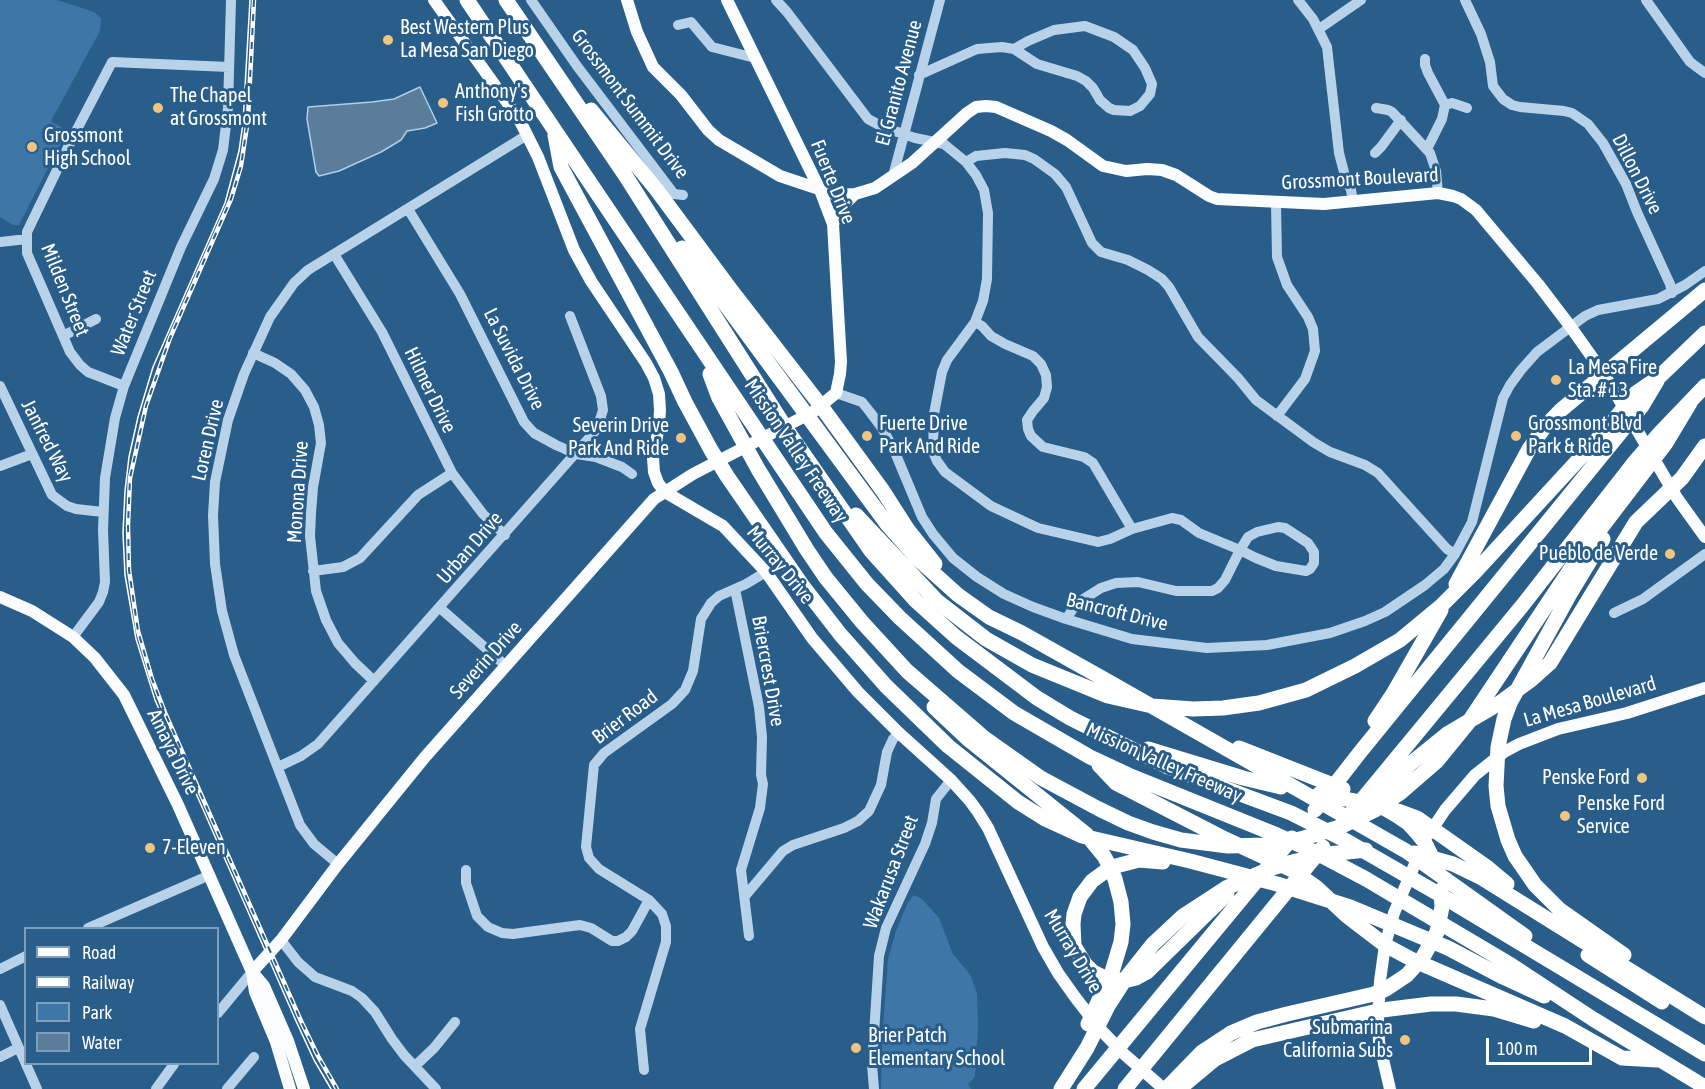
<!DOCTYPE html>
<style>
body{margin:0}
#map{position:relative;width:1705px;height:1089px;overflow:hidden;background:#295d8a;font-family:"Asap Condensed",sans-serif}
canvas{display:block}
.legend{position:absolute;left:24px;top:927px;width:195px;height:138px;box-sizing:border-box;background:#295d8a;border:2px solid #7f9eb9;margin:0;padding:8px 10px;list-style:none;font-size:18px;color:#fff}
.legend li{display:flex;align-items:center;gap:12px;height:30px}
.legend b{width:30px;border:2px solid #7f9eb9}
.scale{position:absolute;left:1486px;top:1038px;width:106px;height:27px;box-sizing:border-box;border:3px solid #fff;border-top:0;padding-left:8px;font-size:18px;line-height:21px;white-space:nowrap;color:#fff;-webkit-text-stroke:4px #295d8a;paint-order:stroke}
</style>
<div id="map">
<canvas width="1705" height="1089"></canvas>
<ul class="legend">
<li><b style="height:8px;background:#fafcfe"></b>Road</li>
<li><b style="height:8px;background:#fff"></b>Railway</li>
<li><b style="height:16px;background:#3e77a7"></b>Park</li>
<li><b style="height:16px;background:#5a7d9c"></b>Water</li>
</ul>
<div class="scale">100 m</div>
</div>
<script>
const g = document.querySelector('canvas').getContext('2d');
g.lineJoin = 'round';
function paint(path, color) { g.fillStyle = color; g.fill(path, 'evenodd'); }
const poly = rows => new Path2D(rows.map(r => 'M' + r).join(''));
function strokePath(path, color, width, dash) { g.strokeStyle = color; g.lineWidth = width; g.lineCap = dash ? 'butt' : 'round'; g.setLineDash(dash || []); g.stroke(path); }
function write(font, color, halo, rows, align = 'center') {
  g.font = font + ' "Asap Condensed",sans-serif'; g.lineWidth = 6; g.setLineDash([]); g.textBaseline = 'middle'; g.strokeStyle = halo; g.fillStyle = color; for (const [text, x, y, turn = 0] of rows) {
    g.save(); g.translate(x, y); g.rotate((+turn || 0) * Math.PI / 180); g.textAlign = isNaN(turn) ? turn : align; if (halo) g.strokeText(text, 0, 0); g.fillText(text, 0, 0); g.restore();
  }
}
const green = poly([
 [0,0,57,0,94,12,101,18,100,31,51,121,67,131,19,225,13,225,0,217],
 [914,895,922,899,939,918,953,954,971,976,977,994,978,1027,975,1077,968,1084,971,1089,881,1089,882,1041,888,959,896,931,908,902]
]);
const water = poly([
 [420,87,437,123,425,128,407,131,401,140,381,152,339,171,319,176,316,172,307,119,308,107,372,102,394,99,420,87]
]);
const minor = poly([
 [531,0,577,66,674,194,683,195],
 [776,0,787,12,868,119,883,127,915,138,944,144,966,162,976,175,984,190,988,213,987,279,983,301,975,322,947,360,942,372,933,419,934,454,937,461,945,472,991,506,1038,528,1098,542,1110,539,1132,529,1172,518,1181,520,1199,533,1240,550,1248,537,1257,532,1278,527,1285,528,1308,543,1314,552,1314,563,1310,569,1306,571,1276,566,1256,558,1240,550,1225,580,1218,588,1212,591,1176,591,1138,582,1116,583,1101,588,1077,603,1066,619],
 [1298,0,1313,19,1327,47,1339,153,1345,176,1351,190,1353,201],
 [1465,0,1481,34,1490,62,1493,86,1503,99,1512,105,1520,107,1564,111,1572,113,1588,124,1603,143,1626,184,1637,212,1670,284,1672,293],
 [1646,0,1690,62,1705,73],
 [678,25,691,22,712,47,755,58],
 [1085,26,1114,37,1133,50,1145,68,1152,84,1150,94,1140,106,1130,111,1114,110,1109,108,1100,100,1093,88,1086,81,1077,76,1037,64,1014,49,1028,41,1054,30,1085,26],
 [1319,29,1361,0],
 [1425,59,1425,65,1428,73,1445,105,1442,119,1427,149],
 [919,75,977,49,1002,47,1014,49],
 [1445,105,1452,103,1467,108],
 [1376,108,1388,110,1392,112,1430,153,1436,171,1438,193],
 [1375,153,1381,147,1401,120],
 [966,162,976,156,1005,153,1025,155,1034,159,1055,174,1066,187,1092,243,1101,252,1128,260,1148,270,1162,279,1169,287,1198,337,1238,378,1256,400,1313,442,1330,452,1365,465,1378,473,1447,549,1455,554],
 [893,176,940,0],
 [1276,203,1277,257,1287,285,1308,317,1313,329,1315,351,1305,379,1277,416],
 [408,209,460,294,524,422,534,433,556,445,576,454,596,457,622,467,632,474],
 [0,242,27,239],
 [334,254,382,332,452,473,483,514,505,535],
 [975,322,982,326,991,336,1005,344,1033,356,1041,364,1046,375,1047,387,1044,398,1033,411,1027,420,1028,429,1031,436,1043,447,1084,457,1093,463,1132,529],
 [63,336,96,319],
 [253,353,275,363,291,374,305,390,314,407,319,425,321,443,313,487,311,513,310,536,316,591,326,620,338,643,355,663,374,681],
 [0,386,52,495,67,506,76,509,103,512],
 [124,386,88,372,80,365,70,352,27,253,27,232,72,139,112,62,229,67],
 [836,393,862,402,870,412,882,428,894,450,922,517,933,534,953,558,977,577,1004,594,1033,607,1066,619,1132,639,1207,648,1267,645,1330,633,1365,621,1385,612,1425,585,1444,569,1455,554,1472,522,1503,398,1510,385,1521,370,1537,352,1585,316,1598,310,1658,299,1685,285,1705,271],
 [0,466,32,454],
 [313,571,343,567,360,558,418,495,452,473],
 [735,589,759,707,762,737,761,775,763,784,760,808,741,870,749,936],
 [440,608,506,666],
 [1614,613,1643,599,1705,554],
 [73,637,99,602,103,592,105,582,103,530,105,478,115,418,124,386,181,247,214,179,223,150,228,108,231,0],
 [278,767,301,756,318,744,597,429,603,410,601,396,570,316],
 [338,864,314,844,300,825,234,655,222,611,215,564,213,515,215,482,228,420,244,374,270,317,294,283,308,270,334,254,527,135],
 [466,870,466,883,477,916,488,927,502,933,513,934,580,925,591,928,612,941,618,941,626,937,632,931,649,900],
 [745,896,783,851,793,845,844,828,858,821,869,811,881,785,887,752,893,739,899,733],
 [88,928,210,875],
 [281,940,298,962,315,977,352,991,362,998,375,1012,392,1039,404,1055,436,1089],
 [0,969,26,956],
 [0,1005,37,1089],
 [218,1013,252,972],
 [0,1057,18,1048],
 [415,1066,434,1048,455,1022],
 [644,1070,640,1029,666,942,666,926,662,914,649,900,599,869,589,858,586,847,594,765,604,753,672,704,685,690,693,671,701,619,711,603,719,596,746,584,766,572],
 [156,1089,174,1064],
 [227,1089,254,1057],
 [874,1089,872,1065,879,956,886,928,925,844,932,823,936,799,951,780]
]);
const major = poly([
 [434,0,519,119,538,157,574,250,591,281,646,363,654,378,659,394,660,410,659,426,653,458,654,472,658,483,665,492,723,526,766,572,812,638,858,692,899,733,951,780,970,801,978,812,988,828,1043,947,1058,973,1075,997,1099,1028,1124,1054,1164,1089],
 [627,0,637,32,653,67,681,95,708,130,719,140,780,176,837,195,855,194,875,188,912,163,967,113,976,107,986,106,996,107,1051,131,1067,140,1103,166,1126,171,1147,169,1162,170,1176,175,1209,196,1217,199,1324,204,1438,193,1453,196,1461,199,1476,210,1538,284,1570,326,1604,374,1677,498,1705,537],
 [833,224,840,208,855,194],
 [0,597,32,611,73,637,95,658,124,695,178,805,252,972,255,992,276,1042,290,1089],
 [1429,834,1445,810,1475,775,1504,752,1519,744,1558,729,1627,713,1705,688],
 [252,972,281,940,338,864,425,757,654,499,693,474,813,412,836,393,840,374,841,362,833,224,820,190,727,0],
 [253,973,264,986,288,1041,304,1089],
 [1390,1089,1379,1042,1378,1019,1380,981,1385,945,1394,913,1420,852]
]);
const highway = poly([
 [467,0,826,533,867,584,900,618,958,671,1014,713,1090,757,1133,777,1277,835,1315,852,1366,879,1511,965,1593,1019,1705,1087],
 [506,0,625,175,787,430,871,551,916,601,956,637,1037,698,1070,718,1168,767,1291,813,1343,839,1437,893,1705,1054],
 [591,110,656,189,731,290,821,406,883,491,908,530,935,564],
 [555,135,561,167,671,372,685,402,711,450,727,476,802,585,840,634,886,686,948,746,1018,802,1045,819,1069,830,1082,836,1190,861,1277,884,1350,907,1448,948,1503,977,1544,996],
 [682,248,722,300,887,524,918,559,958,595,989,617,1022,633,1111,683,1406,851,1525,936],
 [710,374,719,398,758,469,807,550,826,578,862,622,907,671,983,737,1041,778,1099,809,1128,823,1153,832,1181,840,1228,846,1265,845,1286,842,1304,838,1340,827,1375,810,1400,793,1437,761,1468,723,1576,561,1666,443,1690,403],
 [856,515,937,601,986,639,1032,665,1108,696,1152,706,1193,709,1223,708,1259,703,1306,690,1355,666,1400,640,1441,606,1476,571,1604,432,1636,393,1658,378,1705,333],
 [1603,539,1571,592,1510,703,1504,719,1498,747,1496,786,1498,806,1508,840,1515,856,1535,885,1560,910,1624,955],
 [1456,584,1529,449,1544,428,1561,410,1705,290],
 [934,707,969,740,1086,834,1104,856,1110,867,1115,879,1121,902,1123,924,1121,942,1112,972,1088,1024],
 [1375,721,1393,694,1441,610],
 [1239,748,1343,789],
 [1148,749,1243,778,1281,787],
 [1099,765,1116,783,1221,837,1292,870,1316,887,1347,916,1385,945,1413,960,1565,1026,1622,1058,1657,1060],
 [1319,794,1371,804,1384,808,1396,815,1408,823,1418,834,1425,843,1434,861],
 [1369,805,1410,764,1447,734,1498,704,1531,680,1550,663,1636,522,1682,478,1705,446],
 [1315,810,1361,751,1642,406,1657,381],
 [1398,811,1417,818,1488,868,1507,884],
 [1342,824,1522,606,1633,464,1659,434,1705,386],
 [1414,853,1453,864,1480,877,1705,1017],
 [1163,862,1139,860,1116,866,1107,870,1092,881,1080,897,1074,914,1073,924,1074,946,1085,964,1093,972,1103,977,1124,981,1136,978,1147,972,1227,894],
 [1588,955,1662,1002],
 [1061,1089,1087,1048,1108,1006,1126,978,1153,944,1183,916,1226,888,1272,868,1296,861,1328,854,1366,850],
 [1084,1089,1292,838],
 [1125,1089,1323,847],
 [1166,1089,1202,1052,1231,1033,1257,1022,1287,1014,1374,994,1386,989,1407,975,1423,957,1437,932,1442,907,1441,890],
 [1179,1089,1215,1059,1252,1040,1382,1010,1431,1004,1456,1004,1494,1009,1534,1021]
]);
const tram = poly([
 [250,0,243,123,239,151,225,203,153,367,138,417,129,457,125,491,123,533,125,575,136,639,155,700,296,1021,314,1060,331,1089]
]);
const rail = poly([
 [254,0,248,119,241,166,231,199,170,338,146,406,130,478,128,525,129,570,138,631,152,679,166,715,301,1021,318,1056,337,1089]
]);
const markers = [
 [388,40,6,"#f0c57f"],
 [443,103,6,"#f0c57f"],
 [158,108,6,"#f0c57f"],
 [32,147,6,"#f0c57f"],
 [1556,380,6,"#f0c57f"],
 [867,436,6,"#f0c57f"],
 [1516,436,6,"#f0c57f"],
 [681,438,6,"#f0c57f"],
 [1670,554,6,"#f0c57f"],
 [1642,778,6,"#f0c57f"],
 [1565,816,6,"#f0c57f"],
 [150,848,6,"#f0c57f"],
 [1405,1040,6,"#f0c57f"],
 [856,1048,6,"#f0c57f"]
];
const poiNames = [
 ["Best Western Plus",400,28],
 ["La Mesa San Diego",400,51],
 ["Anthony's",455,92],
 ["Fish Grotto",455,115],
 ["The Chapel",170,96],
 ["at Grossmont",170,119],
 ["Grossmont",44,136],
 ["High School",44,159],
 ["La Mesa Fire",1568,368],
 ["Sta. # 13",1568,391],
 ["Fuerte Drive",879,424],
 ["Park And Ride",879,447],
 ["Grossmont Blvd",1528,424],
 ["Park & Ride",1528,447],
 ["Severin Drive",669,426,"right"],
 ["Park And Ride",669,449,"right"],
 ["Pueblo de Verde",1658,554,"right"],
 ["Penske Ford",1630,778,"right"],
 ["Penske Ford",1577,804],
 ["Service",1577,827],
 ["7-Eleven",162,848],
 ["Submarina",1393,1028,"right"],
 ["California Subs",1393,1051,"right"],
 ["Brier Patch",868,1036],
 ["Elementary School",868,1059]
];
const streetNames = [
 ["El Granito Avenue",899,83,-75],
 ["Grossmont Summit Drive",630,104,53],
 ["Dillon Drive",1637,174,63],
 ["Grossmont Boulevard",1360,179,-3],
 ["Fuerte Drive",833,182,68],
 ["Milden Street",65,290,68],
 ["Water Street",134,313,-68],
 ["La Suvida Drive",514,359,63],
 ["Hilmer Drive",430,390,64],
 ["Loren Drive",208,440,-77],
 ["Janfred Way",47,441,63],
 ["Mission Valley Freeway",796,451,56],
 ["Monona Drive",298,492,-86],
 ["Urban Drive",470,548,-49],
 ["Murray Drive",780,565,51],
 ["Bancroft Drive",1117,612,14],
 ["Severin Drive",486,660,-48],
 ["Briercrest Drive",768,671,80],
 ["La Mesa Boulevard",1590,702,-16],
 ["Brier Road",625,717,-37],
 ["Amaya Drive",173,752,64],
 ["Mission Valley Freeway",1164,763,24],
 ["Wakarusa Street",891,872,-69],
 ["Murray Drive",1073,951,59]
];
paint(green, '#3e77a7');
paint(water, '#5a7d9c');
strokePath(water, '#adcfe9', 1.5);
strokePath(minor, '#b8d3e9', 10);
strokePath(major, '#fafcfe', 12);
strokePath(highway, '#fff', 15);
strokePath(tram, '#fff', 1.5);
strokePath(rail, '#fff', 4.5);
strokePath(rail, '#295d8a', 2, [7]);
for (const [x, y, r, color] of markers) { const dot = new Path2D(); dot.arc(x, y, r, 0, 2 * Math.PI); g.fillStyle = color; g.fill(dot); strokePath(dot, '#295d8a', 2); }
write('20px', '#fff', '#295d8a', poiNames, 'left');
write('20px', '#fff', '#295d8a', streetNames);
</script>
